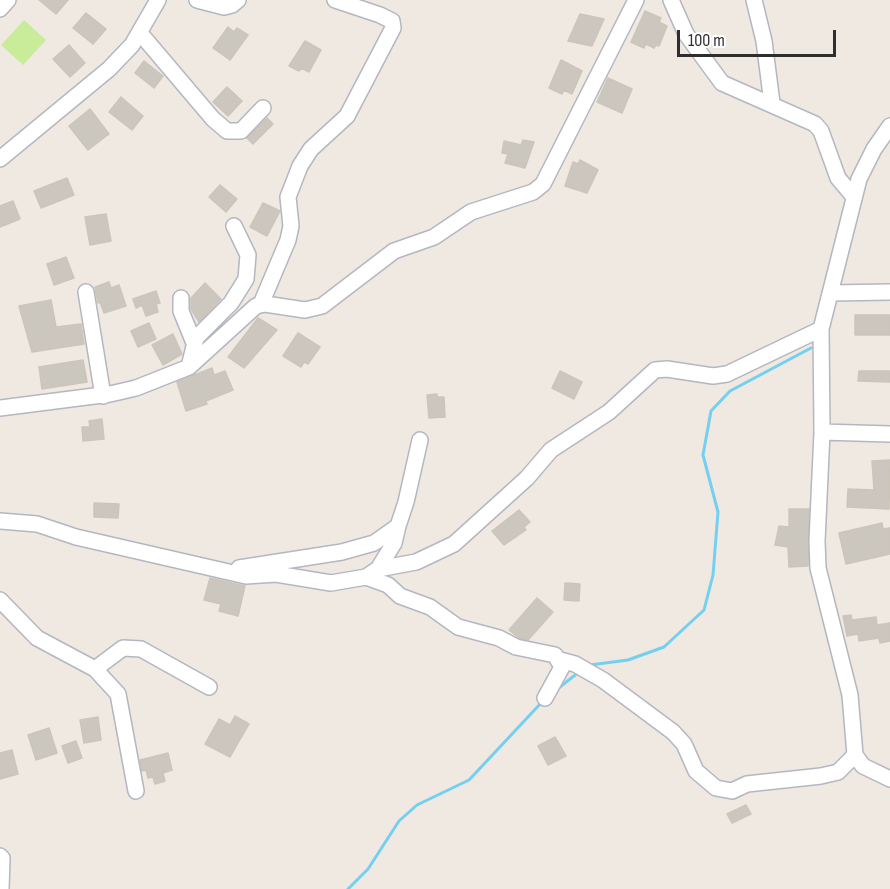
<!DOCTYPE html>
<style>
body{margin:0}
#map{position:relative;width:890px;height:889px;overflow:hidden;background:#efe9e1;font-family:"Sofia Sans Condensed",sans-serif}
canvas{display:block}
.scale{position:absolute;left:677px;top:30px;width:159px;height:27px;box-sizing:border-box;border:3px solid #2e2e2e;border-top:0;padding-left:8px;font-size:18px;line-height:21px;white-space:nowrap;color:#2e2e2e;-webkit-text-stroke:4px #fff;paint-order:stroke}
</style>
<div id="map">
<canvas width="890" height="889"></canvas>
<div class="scale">100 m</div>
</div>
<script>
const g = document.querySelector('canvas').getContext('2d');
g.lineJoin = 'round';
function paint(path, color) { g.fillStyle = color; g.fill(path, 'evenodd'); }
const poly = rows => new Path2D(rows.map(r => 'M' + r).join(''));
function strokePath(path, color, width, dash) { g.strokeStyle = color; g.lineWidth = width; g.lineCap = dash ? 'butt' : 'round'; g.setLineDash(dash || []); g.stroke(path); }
const pitch = poly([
 [24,20,46,40,23,65,1,45]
]);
const stream = poly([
 [590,665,628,660,664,647,704,610,713,575,718,512,703,455,711,411,730,391,811,348],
 [556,690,579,672],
 [348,889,368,869,399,821,417,805,469,780,542,702]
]);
const building = poly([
 [39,0,68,0,56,14,39,0],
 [645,11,661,18,659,22,667,26,659,46,656,45,654,48,646,44,644,48,631,42,645,11],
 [86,13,106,29,93,44,73,28,86,13],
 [580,14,604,19,592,46,568,41,580,14],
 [228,27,234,32,237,28,248,35,230,60,213,48,228,27],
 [305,41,321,50,309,72,301,68,299,71,289,66,305,41],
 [69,45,85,63,70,77,53,59,69,45],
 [561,60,582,71,572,94,564,90,562,94,549,88,561,60],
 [144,61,163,76,154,88,135,73,144,61],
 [608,78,632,89,622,113,597,102,608,78],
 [227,87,242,101,228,116,213,102,227,87],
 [121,97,143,116,132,130,109,112,121,97],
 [90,109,109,134,88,150,69,126,90,109],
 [267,118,273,124,253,144,247,138,267,118],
 [523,140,534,142,525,168,505,163,508,154,502,153,504,141,521,145,523,140],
 [580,160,598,170,587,193,565,186,573,162,578,164,580,160],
 [67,178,74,195,41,208,34,191,67,178],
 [220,185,237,199,226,212,209,197,220,185],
 [13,201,20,219,0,227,0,206,13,201],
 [263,203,280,211,267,236,250,227,263,203],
 [106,214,111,241,90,245,85,217,106,214],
 [66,257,74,278,54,285,47,264,66,257],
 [109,282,111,288,119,285,126,306,104,313,100,302,98,303,95,287,109,282],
 [205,283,221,299,199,322,191,309,191,298,205,283],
 [156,291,160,303,156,304,158,312,146,316,142,305,136,308,133,299,156,291],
 [51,300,56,327,81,324,84,344,32,352,19,306,51,300],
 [855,315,890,315,890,335,855,335,855,315],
 [258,318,277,330,244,368,228,357,258,318],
 [149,323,156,339,138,347,131,331,149,323],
 [298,333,320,347,308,364,304,362,301,367,283,356,298,333],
 [173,334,182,354,163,365,152,345,173,334],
 [83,360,87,382,42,389,39,367,83,360],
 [212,368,214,375,225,371,233,390,206,401,207,404,186,411,177,382,212,368],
 [560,371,582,382,574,399,552,388,560,371],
 [859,371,890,371,890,382,858,381,859,371],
 [437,394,437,397,444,397,445,417,429,418,427,395,437,394],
 [102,419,104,439,83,441,82,427,90,427,89,421,102,419],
 [890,460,889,509,847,507,848,489,874,490,872,461,890,460],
 [94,503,119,504,118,518,94,517,94,503],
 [789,509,809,509,808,566,789,567,788,547,775,545,779,526,789,527,789,509],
 [519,510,530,522,524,527,526,530,504,545,492,531,519,510],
 [882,523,883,529,890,528,890,554,846,564,839,533,882,523],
 [210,578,245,586,238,616,219,611,221,604,204,600,210,578],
 [565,583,580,584,579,601,564,600,565,583],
 [537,598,553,612,528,640,519,638,509,630,537,598],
 [851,615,852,620,876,617,877,625,890,623,890,641,880,643,879,638,859,641,858,634,847,636,843,616,851,615],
 [235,716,249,724,230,757,205,744,219,719,230,725,235,716],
 [98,717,101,740,84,743,80,720,98,717],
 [49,728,57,753,36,760,28,735,49,728],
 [555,737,566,756,548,765,538,746,555,737],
 [76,741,82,758,68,763,62,746,76,741],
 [12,750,18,774,0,779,0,753,12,750],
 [168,753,172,770,163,773,165,781,155,784,153,777,148,778,146,770,142,771,140,760,168,753],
 [746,805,751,814,732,823,727,814,746,805]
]);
const minor = poly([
 [197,0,224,7,232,5,238,0],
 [671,0,686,34,722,83,815,124,821,131,838,178,854,197],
 [754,0,764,41,772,103],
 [0,9,8,0],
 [140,33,213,119,227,131,241,131,263,108],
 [890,126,874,149,859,179,821,329,822,432,817,541,818,568,850,695,855,755,863,766,890,779],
 [0,159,109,69,132,45,158,0],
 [86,292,103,396],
 [830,293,890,292],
 [181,298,181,311,194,343],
 [261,304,288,240,291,226,288,197,300,166,311,149,347,116,393,28,392,21,380,15,335,0],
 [189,367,196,338,231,303,246,279,248,255,234,226],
 [0,408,110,394,136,388,189,367,256,306,265,304,305,310,322,306,394,251,434,237,471,212,533,192,543,184,636,0],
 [822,432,890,434],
 [0,521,37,524,76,537,246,576,276,574,331,583,366,577,378,569,416,562,454,544,527,478,551,450,609,412,655,370,667,369,713,376,727,374,821,329],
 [239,568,342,552,374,543,398,526,406,502,420,440],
 [378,569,394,543,398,526],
 [366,577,388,585,400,596,430,607,458,627,499,638,516,647,555,655,562,667,545,698],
 [0,600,37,638,95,669,118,694,136,791],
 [560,660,575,664,603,680,673,732,684,744,696,771,716,788,732,791,747,784,821,776,838,772,855,755],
 [95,669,123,648,141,649,209,687],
 [0,856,2,858,1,889]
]);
paint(pitch, '#c9ec9a');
strokePath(stream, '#75cff0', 3);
paint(building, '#cbc7bf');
strokePath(building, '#cbc5ba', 1.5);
strokePath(minor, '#b4b7c1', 18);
strokePath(minor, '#fff', 15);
</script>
